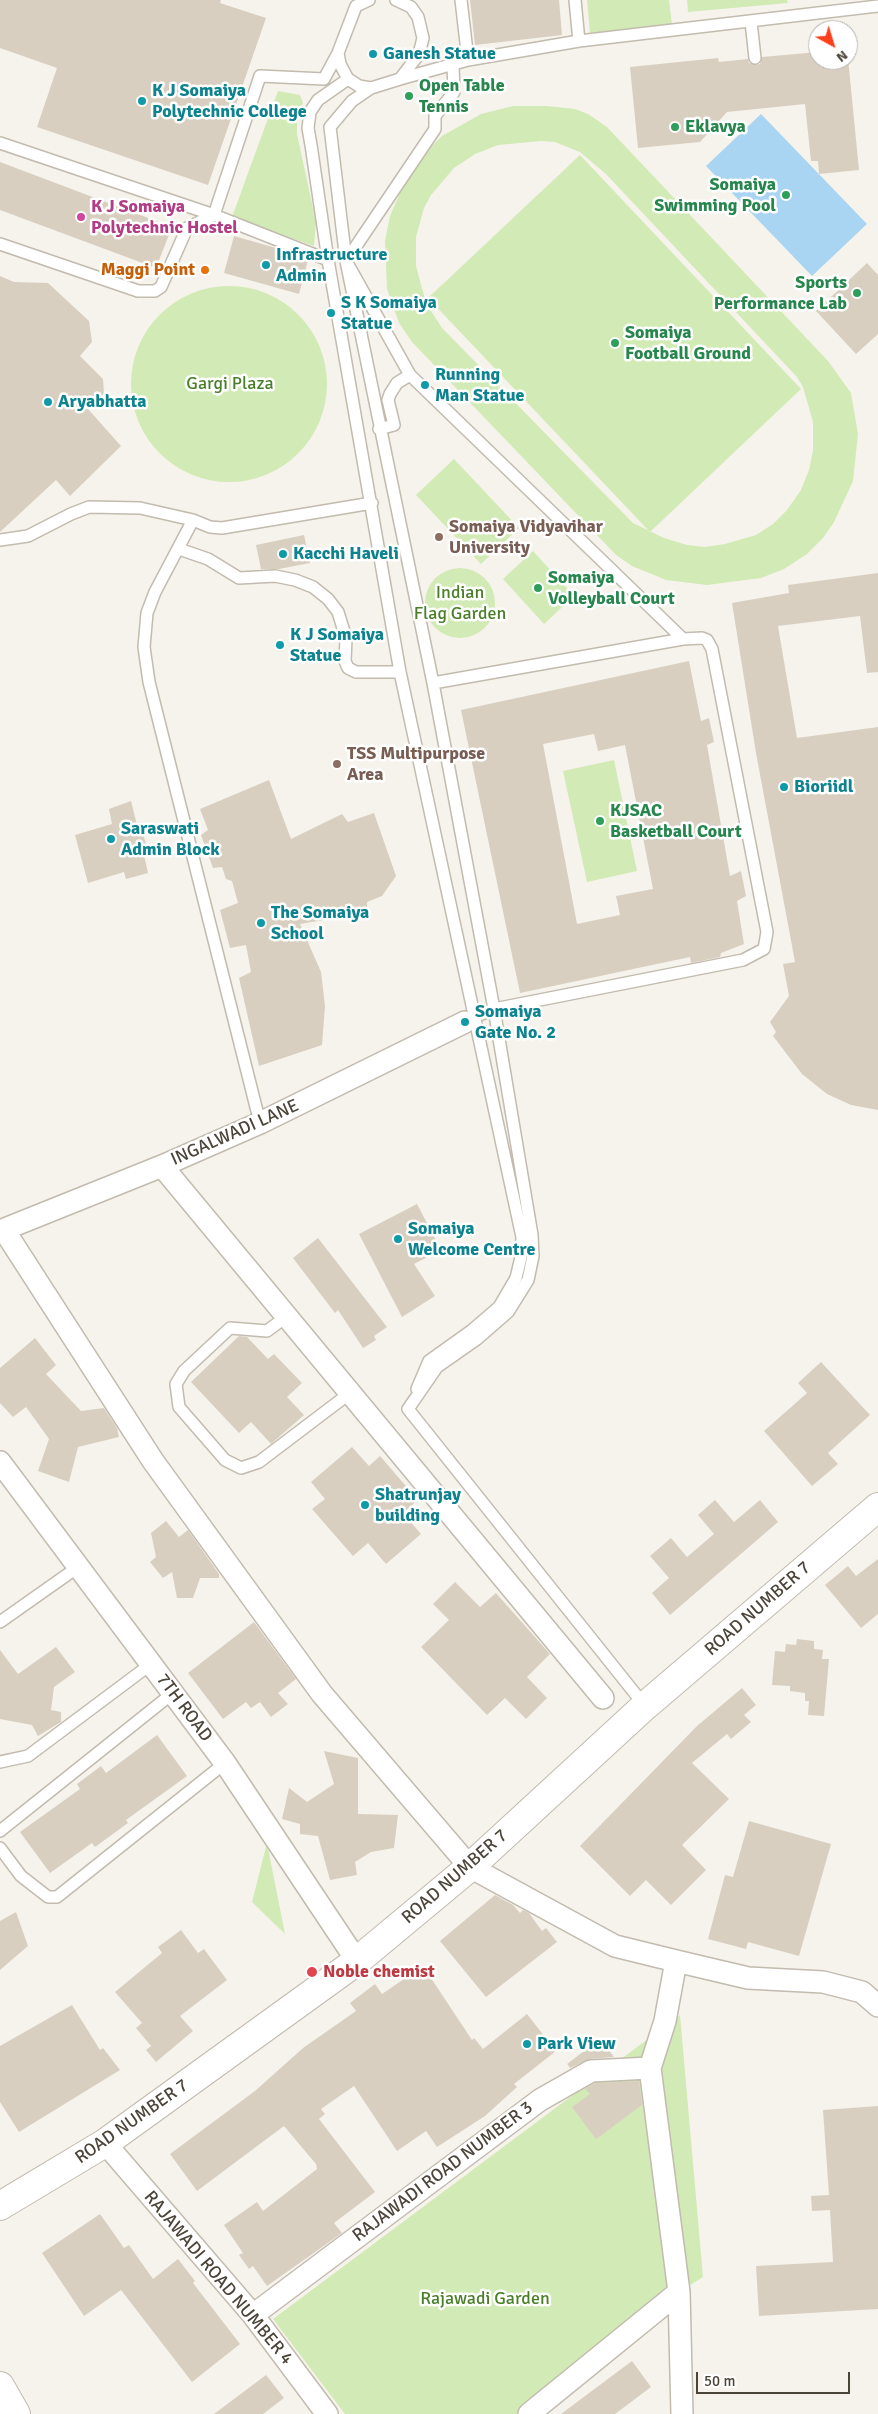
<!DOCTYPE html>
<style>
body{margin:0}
#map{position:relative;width:878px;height:2414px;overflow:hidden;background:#f6f3ec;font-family:Signika,sans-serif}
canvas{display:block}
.north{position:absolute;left:808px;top:20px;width:50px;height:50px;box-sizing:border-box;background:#fff;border:1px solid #b7b4b0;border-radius:50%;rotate:141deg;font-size:14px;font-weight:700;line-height:20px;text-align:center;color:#4b4439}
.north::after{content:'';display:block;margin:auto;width:18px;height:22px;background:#fc3f1d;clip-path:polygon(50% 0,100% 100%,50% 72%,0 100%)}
.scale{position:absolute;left:696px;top:2372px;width:154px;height:22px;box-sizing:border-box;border:2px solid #4b4439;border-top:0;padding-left:6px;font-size:15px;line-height:18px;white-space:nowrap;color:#4b4439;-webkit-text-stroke:4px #fff;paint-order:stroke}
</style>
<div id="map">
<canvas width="878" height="2414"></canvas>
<div class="north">N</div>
<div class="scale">50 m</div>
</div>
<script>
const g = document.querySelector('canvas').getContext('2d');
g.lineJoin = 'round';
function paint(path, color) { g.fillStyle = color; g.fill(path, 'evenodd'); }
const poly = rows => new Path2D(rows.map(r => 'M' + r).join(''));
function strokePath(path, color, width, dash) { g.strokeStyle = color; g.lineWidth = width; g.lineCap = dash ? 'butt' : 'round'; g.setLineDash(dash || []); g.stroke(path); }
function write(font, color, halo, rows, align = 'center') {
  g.font = font + ' Signika,sans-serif'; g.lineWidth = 5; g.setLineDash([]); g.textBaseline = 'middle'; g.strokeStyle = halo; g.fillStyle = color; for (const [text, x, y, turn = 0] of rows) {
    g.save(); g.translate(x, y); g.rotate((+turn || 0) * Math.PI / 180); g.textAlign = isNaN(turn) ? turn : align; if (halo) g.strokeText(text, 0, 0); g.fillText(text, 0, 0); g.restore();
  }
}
const green = poly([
 [587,0,669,0,672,25,590,33],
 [687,0,787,0,788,3,688,12],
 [278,91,300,95,303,103,297,117,297,134,316,222,314,246,232,217],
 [513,106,547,106,575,109,588,114,607,127,828,361,851,393,858,434,853,481,834,522,823,538,807,554,784,569,761,578,707,585,666,580,632,566,616,555,412,342,399,323,387,289,385,241,390,216,406,179,423,155,442,136,481,114],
 [541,141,555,142,580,152,606,174,797,377,803,387,813,422,813,451,809,470,801,490,787,510,773,524,756,535,725,544,705,547,687,545,664,538,633,523,442,328,426,303,416,266,416,237,424,208,431,195,454,168,475,154,498,145],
 [580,155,801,389,650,532,428,298],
 '131 384a98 98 0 1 1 196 0a98 98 0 1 1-196 0Z',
 [454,459,519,528,481,564,416,495],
 [533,551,574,596,544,624,503,579],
 '425 603a35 35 0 1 1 70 0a35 35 0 1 1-70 0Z',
 [614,760,637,871,587,882,563,771],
 [267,1843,285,1934,252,1902],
 [680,2015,703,2277,679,2292,519,2414,345,2414,273,2319]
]);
const water = poly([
 [761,114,867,224,812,276,706,166]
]);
const building = poly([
 [0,0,221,0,220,3,266,18,208,185,37,127,57,68,0,48],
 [470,0,559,0,562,35,475,45],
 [818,52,818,60,848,60,848,58,859,170,819,174,818,161,811,161,805,104,727,112,700,142,638,148,630,67,718,58,719,62,748,59,749,63,755,65,760,64,762,57],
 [0,162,172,227,156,268,0,210],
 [234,236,276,248,308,260,299,294,224,273],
 [867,263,878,275,878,334,856,354,816,311],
 [0,276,14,282,48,283,89,321,92,342,80,356,103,379,104,394,88,409,121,446,70,496,56,480,0,532],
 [304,535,310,563,279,569,261,569,256,545],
 [878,573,878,672,867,673,860,616,778,626,797,738,878,727,878,1110,851,1105,827,1094,802,1074,773,1036,776,1032,770,1022,789,996,783,964,795,962,756,753,732,603,789,593,788,585],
 [689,661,701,721,709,718,714,742,707,745,730,876,741,871,746,896,737,901,744,944,721,953,720,957,691,963,690,957,520,993,461,710],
 [594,734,598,751,625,745,653,889,616,896,620,915,577,924,543,744],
 [269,780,291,839,342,814,348,822,374,813,396,876,382,896,367,902,367,909,335,918,300,924,321,972,325,1006,322,1045,259,1066,239,978,251,972,246,945,230,948,220,910,238,903,232,881,226,879,222,867,213,868,201,835,208,830,200,809],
 [131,801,138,829,142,828,146,845,142,846,148,873,126,879,124,872,88,883,75,835,112,824,109,809],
 [417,1204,441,1250,414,1264,435,1296,402,1317,359,1234],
 [318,1238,387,1327,374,1336,376,1340,363,1348,338,1310,335,1313,293,1258],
 [239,1336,247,1337,268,1359,274,1354,302,1383,287,1397,304,1415,271,1444,251,1422,239,1433,191,1382],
 [35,1338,56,1365,46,1374,81,1411,104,1408,117,1428,119,1437,78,1447,69,1482,38,1471,49,1439,26,1407,13,1417,0,1403,0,1368],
 [821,1362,870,1415,828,1453,838,1464,812,1486,764,1431,807,1393,798,1383],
 [352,1447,369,1466,380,1456,418,1500,403,1513,421,1534,386,1564,368,1543,353,1556,312,1509,325,1499,311,1482],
 [715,1500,734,1522,760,1500,778,1522,670,1615,652,1593,669,1578,650,1556,671,1538,687,1557,714,1534,698,1515],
 [166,1521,179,1537,188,1530,219,1574,219,1578,200,1578,193,1598,177,1598,172,1572,163,1578,150,1562,156,1557,151,1533],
 [878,1559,878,1614,861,1628,825,1585,848,1566,856,1576],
 [455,1582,480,1607,496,1593,550,1654,527,1677,547,1698,526,1719,505,1698,487,1715,421,1647,449,1620,433,1604],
 [254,1622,296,1679,278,1693,288,1704,271,1717,260,1702,251,1708,246,1702,223,1719,188,1673],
 [797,1639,814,1641,814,1649,823,1650,822,1659,829,1659,824,1716,808,1715,809,1701,805,1701,805,1693,790,1691,790,1686,772,1685,775,1651,785,1652,786,1644,796,1645],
 [56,1647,75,1672,54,1687,51,1710,61,1712,61,1722,38,1736,32,1725,0,1719,0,1650,18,1674],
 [742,1688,756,1705,744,1715,751,1722,731,1739,727,1734,692,1763,729,1799,682,1845,706,1870,671,1905,646,1880,630,1896,580,1846,697,1726],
 [157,1735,187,1776,126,1820,128,1823,95,1847,92,1843,50,1873,20,1832,80,1789,77,1784,101,1766,106,1773],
 [324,1751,358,1758,358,1814,398,1815,394,1848,371,1852,355,1862,357,1875,330,1880,318,1836,300,1834,300,1824,282,1819,289,1788,307,1802,334,1784],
 [749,1821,831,1844,799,1956,748,1942,746,1949,708,1939,725,1875,733,1877],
 [495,1895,513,1905,520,1913,523,1910,529,1913,542,1931,546,1928,557,1942,486,1997,440,1941],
 [16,1912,28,1946,0,1970,0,1921],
 [181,1930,198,1953,204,1949,227,1980,180,2016,193,2031,156,2062,146,2050,151,2046,136,2028,142,2023,115,1992,162,1953,158,1947],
 [423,1966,472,2040,474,2038,483,2049,527,2014,556,2051,514,2084,517,2087,485,2116,437,2147,426,2131,397,2151,354,2086,321,2109,325,2114,319,2119,375,2192,334,2223,342,2233,267,2286,253,2266,249,2269,239,2255,243,2253,224,2225,257,2202,263,2211,317,2169,316,2164,284,2126,197,2191,170,2154,255,2091,303,2048,356,2011,350,2003,375,1984,382,1994],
 [72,2005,100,2050,103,2048,120,2070,19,2132,0,2102,0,2046],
 [600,2039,614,2057,590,2059,570,2068,567,2064],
 [639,2081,642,2105,596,2139,572,2107,590,2094,585,2089,595,2083],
 [878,2106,878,2309,759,2316,756,2266,833,2262,830,2210,812,2211,811,2196,829,2195,823,2110],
 [100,2214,124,2248,129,2245,153,2279,178,2259,195,2281,193,2283,240,2344,192,2382,121,2290,84,2316,42,2253],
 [632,2361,651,2387,615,2414,561,2414],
 [266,2375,284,2398,263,2414,214,2414]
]);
const service = poly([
 [369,0,356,6,338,53,340,64,348,79,359,86,371,88],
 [396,0,411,7,418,17,423,38,419,54,400,79,371,88,352,101,330,127,346,261,433,683,494,1009,532,1235,533,1256,528,1280,508,1312,477,1339,437,1367,408,1409],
 [461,0,468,60],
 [575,0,579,41],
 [751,22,755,58],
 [453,65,454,92,435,116,435,129,346,261,410,375,683,639],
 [348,79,318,100,310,112,308,128,311,145,328,260,400,672,522,1237,521,1257,516,1278,499,1307,471,1331,429,1361,417,1389],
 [400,79,468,60,579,41,878,6],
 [0,143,214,215,328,260],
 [0,244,138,291,155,291,161,287,187,228,214,215,260,76,324,79,338,53],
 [379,429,394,425,388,400,390,394,397,383,410,375],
 [193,520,155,592,147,613,144,647,149,682,260,1123],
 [0,540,28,536,71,514,89,507,140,508,193,520,210,527,222,528,372,503],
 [179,549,208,559,239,578,275,576,295,580,313,587,328,599,338,612,346,638,345,661,348,668,356,672,400,672],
 [433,683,683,639,702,638,707,640,712,649,767,932,764,949,743,960,494,1009,467,1020],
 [287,1316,267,1331,230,1328,184,1371,176,1384,179,1407,225,1460,241,1468,259,1462,350,1393],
 [408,1409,645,1706],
 [0,1622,78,1567],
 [0,1762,28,1756,151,1664],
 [0,1831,173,1693],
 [0,1848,21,1876,48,1897,57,1897,225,1763]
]);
const minor = poly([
 [162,1166,603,1698],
 [4,1230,153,1461,322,1694,470,1867,615,1946,676,1961,665,2021,650,2068,679,2292,682,2414],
 [0,1231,162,1166,260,1123,465,1022],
 [0,1462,225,1763,357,1961],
 [676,1961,748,1978,823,1982,862,1992,878,2006],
 [105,2143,253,2315,327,2414],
 [253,2315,540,2100,591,2071,650,2068],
 [529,2414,679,2292]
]);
const tertiary = poly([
 [0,2206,105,2143,357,1961,470,1867,645,1706,878,1507],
 [0,2386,16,2414]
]);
const markers = [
 [373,54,5,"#0f9aa8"],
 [409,96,5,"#2e9e5b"],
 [142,101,5,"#0f9aa8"],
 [675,127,5,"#2e9e5b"],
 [786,195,5,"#2e9e5b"],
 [81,217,5,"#d1479c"],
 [266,265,5,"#0f9aa8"],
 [205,270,5,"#e8710a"],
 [857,293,5,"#2e9e5b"],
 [331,313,5,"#0f9aa8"],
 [615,343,5,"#2e9e5b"],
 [425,385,5,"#0f9aa8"],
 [48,402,5,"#0f9aa8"],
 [439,537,5,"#8d6e63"],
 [283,554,5,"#0f9aa8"],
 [538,588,5,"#2e9e5b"],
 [280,645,5,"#0f9aa8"],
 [337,764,5,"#8d6e63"],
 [784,787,5,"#0f9aa8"],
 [600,821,5,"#2e9e5b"],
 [111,839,5,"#0f9aa8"],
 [261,923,5,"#0f9aa8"],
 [465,1022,5,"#0f9aa8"],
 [398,1239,5,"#0f9aa8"],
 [365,1505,5,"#0f9aa8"],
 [312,1972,6,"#e0444e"],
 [527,2044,5,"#0f9aa8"]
];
const cultureNames = [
 ["Ganesh Statue",383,54],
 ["K J Somaiya",152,91],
 ["Polytechnic College",152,112],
 ["Infrastructure",276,255],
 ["Admin",276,276],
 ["S K Somaiya",341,303],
 ["Statue",341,324],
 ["Running",435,375],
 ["Man Statue",435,396],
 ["Aryabhatta",58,402],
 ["Kacchi Haveli",293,554],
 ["K J Somaiya",290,635],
 ["Statue",290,656],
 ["Bioriidl",794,787],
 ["Saraswati",121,829],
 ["Admin Block",121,850],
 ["The Somaiya",271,913],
 ["School",271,934],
 ["Somaiya",475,1012],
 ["Gate No. 2",475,1033],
 ["Somaiya",408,1229],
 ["Welcome Centre",408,1250],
 ["Shatrunjay",375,1495],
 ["building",375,1516],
 ["Park View",537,2044]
];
const leisureNames = [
 ["Open Table",419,86],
 ["Tennis",419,107],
 ["Eklavya",685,127],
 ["Somaiya",776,185,"right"],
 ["Swimming Pool",776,206,"right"],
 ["Sports",847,283,"right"],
 ["Performance Lab",847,304,"right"],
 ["Somaiya",625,333],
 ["Football Ground",625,354],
 ["Somaiya",548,578],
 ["Volleyball Court",548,599],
 ["KJSAC",610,811],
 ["Basketball Court",610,832]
];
const hotelNames = [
 ["K J Somaiya",91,207],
 ["Polytechnic Hostel",91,228]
];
const foodNames = [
 ["Maggi Point",195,270]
];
const parkNames = [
 ["Gargi Plaza",230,384],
 ["Indian",460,593],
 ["Flag Garden",460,614],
 ["Rajawadi Garden",485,2299]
];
const educationNames = [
 ["Somaiya Vidyavihar",449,527],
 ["University",449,548],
 ["TSS Multipurpose",347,754],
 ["Area",347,775]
];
const streetNames = [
 ["INGALWADI LANE",235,1133,-24],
 ["ROAD NUMBER 7",758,1609,-41],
 ["7TH ROAD",184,1708,53],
 ["ROAD NUMBER 7",455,1877,-41],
 ["ROAD NUMBER 7",132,2122,-35],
 ["RAJAWADI ROAD NUMBER 3",443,2172,-37],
 ["RAJAWADI ROAD NUMBER 4",218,2278,50]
];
const healthNames = [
 ["Noble chemist",323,1972]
];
paint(green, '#d2eab5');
paint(water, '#a9d4f2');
paint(building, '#d8cfc1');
strokePath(service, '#c2bbae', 14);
strokePath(minor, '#c2bbae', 24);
strokePath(tertiary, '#c2bbae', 30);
strokePath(service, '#fff', 11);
strokePath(minor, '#fff', 21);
strokePath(tertiary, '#fff', 28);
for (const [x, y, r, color] of markers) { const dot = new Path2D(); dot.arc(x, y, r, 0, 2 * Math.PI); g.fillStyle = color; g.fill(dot); strokePath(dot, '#fff', 2); }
write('bold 18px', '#0d838f', '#fff', cultureNames, 'left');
write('bold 18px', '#27864d', '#fff', leisureNames, 'left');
write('bold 18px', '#b23c85', '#fff', hotelNames, 'left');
write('bold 18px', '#c56008', '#fff', foodNames, 'right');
write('18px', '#4a7f2a', '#fff', parkNames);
write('bold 18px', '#785e54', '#fff', educationNames, 'left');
write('18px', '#4b4439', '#fff', streetNames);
write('bold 18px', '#be3a42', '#fff', healthNames, 'left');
</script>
